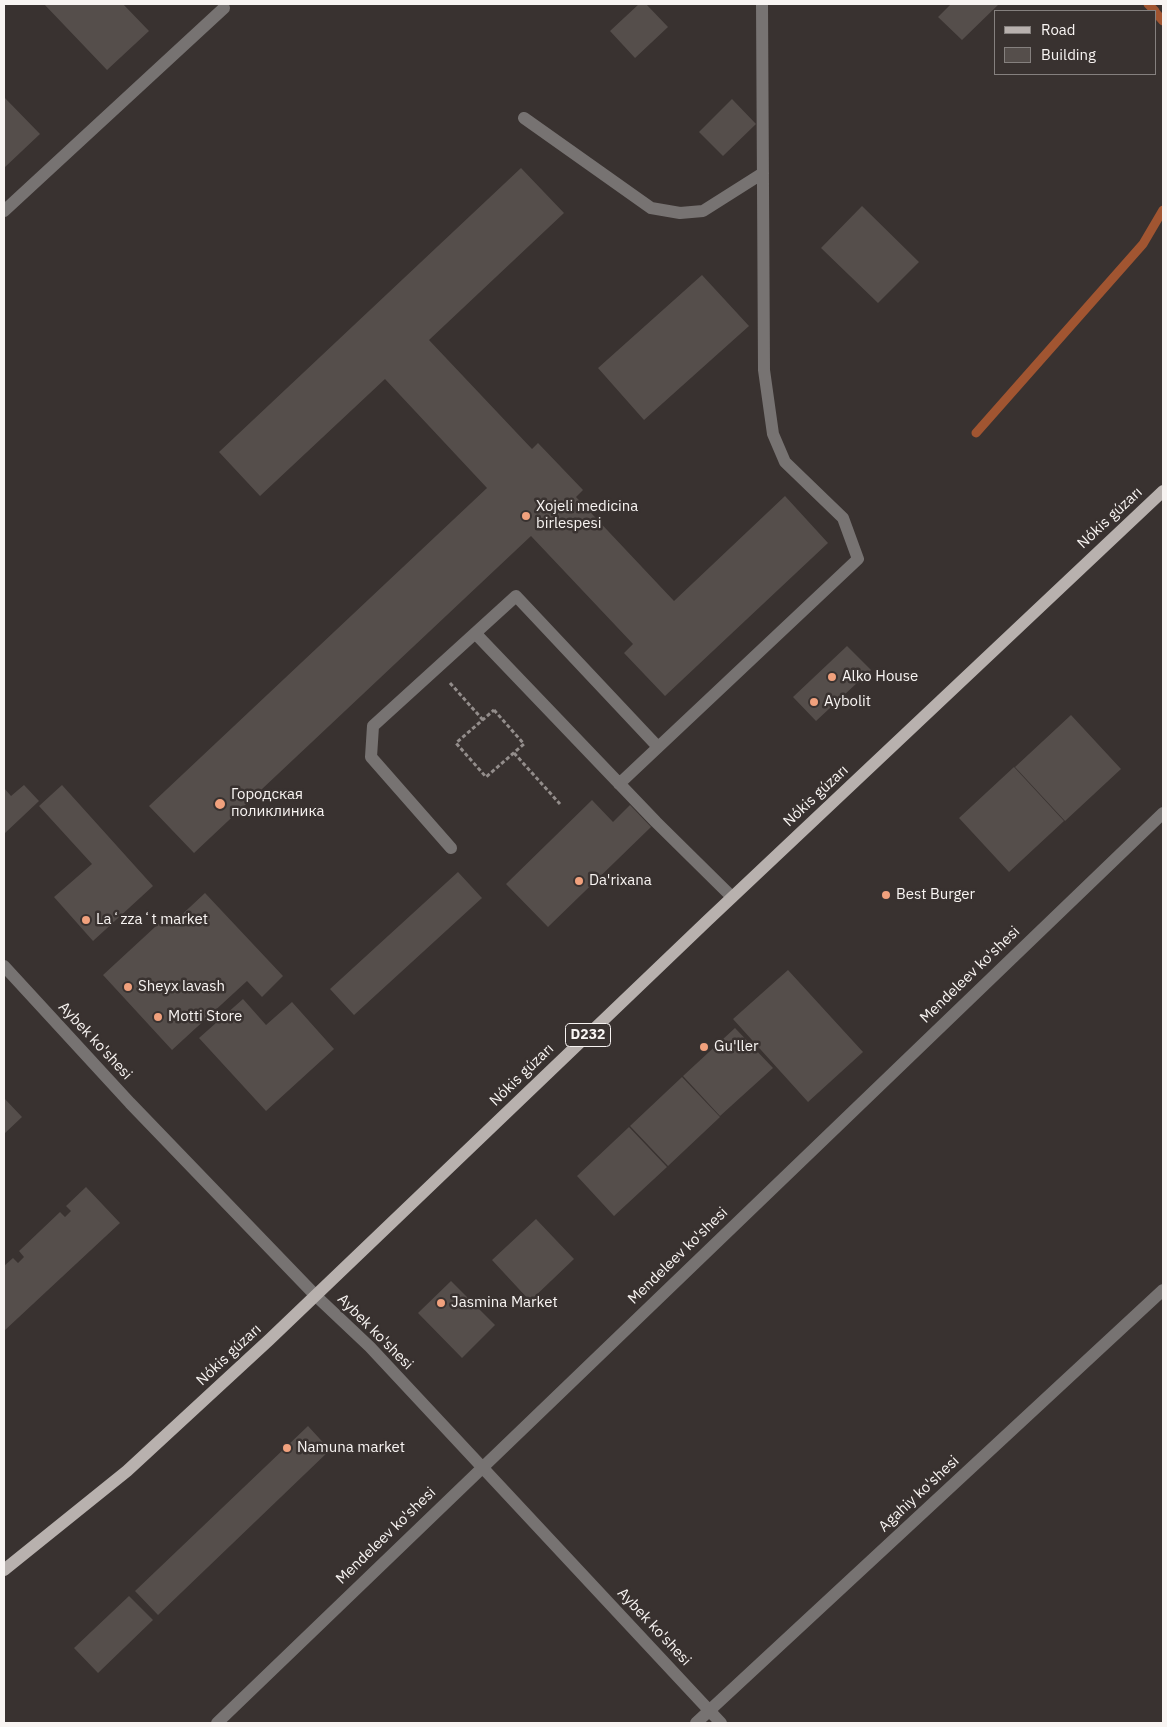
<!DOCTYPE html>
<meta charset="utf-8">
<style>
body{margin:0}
#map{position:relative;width:1167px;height:1727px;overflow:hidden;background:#393230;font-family:"IBM Plex Sans",sans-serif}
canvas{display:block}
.frame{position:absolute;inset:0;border:5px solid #f8f4f2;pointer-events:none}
.legend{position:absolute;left:994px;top:10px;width:162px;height:65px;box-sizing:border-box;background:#393230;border:1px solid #85807e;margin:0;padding:6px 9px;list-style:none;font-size:15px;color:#f8f4f2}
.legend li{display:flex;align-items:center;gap:10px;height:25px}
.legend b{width:25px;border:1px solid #85807e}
</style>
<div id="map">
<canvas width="1167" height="1727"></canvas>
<div class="frame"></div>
<ul class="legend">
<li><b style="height:6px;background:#b8b1ae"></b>Road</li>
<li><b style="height:14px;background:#554e4b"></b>Building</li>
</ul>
</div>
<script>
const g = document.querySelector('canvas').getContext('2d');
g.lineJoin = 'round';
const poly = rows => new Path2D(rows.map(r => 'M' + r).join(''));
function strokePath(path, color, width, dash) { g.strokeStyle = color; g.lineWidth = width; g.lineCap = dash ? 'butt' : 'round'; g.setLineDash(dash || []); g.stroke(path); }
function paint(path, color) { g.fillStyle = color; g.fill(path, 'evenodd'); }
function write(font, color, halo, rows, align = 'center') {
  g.font = font + ' "IBM Plex Sans",sans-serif'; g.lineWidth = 5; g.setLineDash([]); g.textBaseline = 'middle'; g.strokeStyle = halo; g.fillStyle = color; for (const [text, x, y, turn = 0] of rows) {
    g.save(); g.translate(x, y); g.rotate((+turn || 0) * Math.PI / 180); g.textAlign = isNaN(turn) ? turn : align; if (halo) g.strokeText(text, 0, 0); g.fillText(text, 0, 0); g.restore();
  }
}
const stream = poly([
 [1148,4,1155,11],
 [1156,13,1163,21],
 [976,433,1143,244,1163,210]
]);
const building = poly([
 [44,4,123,4,149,31,107,70],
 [639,4,646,4,668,27,635,58,610,31],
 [951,4,999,4,962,40,938,17],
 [4,97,40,134,4,168],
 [732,99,756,124,723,156,699,132],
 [521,168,564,213,429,340,532,449,538,443,583,490,576,497,674,601,785,496,828,543,665,696,624,653,633,644,531,536,194,853,149,806,487,488,385,379,260,496,219,452],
 [862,206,919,262,878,303,821,248],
 [702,275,749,326,644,420,598,368],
 [847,646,871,670,816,721,793,697],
 [1071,715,1121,769,1065,821,1015,767],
 [1014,767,1064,821,1009,872,959,818],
 [24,785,39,801,4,834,4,788,11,796],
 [62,785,153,886,93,941,54,897,92,864,39,806],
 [592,800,613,822,630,805,651,827,548,927,506,884],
 [458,872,482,898,354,1015,330,989],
 [205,893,283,976,262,997,247,981,172,1050,103,975,168,915,174,922],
 [788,970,863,1052,808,1102,733,1019],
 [243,999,266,1025,292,1002,334,1049,266,1111,199,1038],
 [735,1028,773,1068,720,1116,683,1076],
 [682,1077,720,1117,668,1166,630,1126],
 [4,1098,22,1117,4,1134],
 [629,1127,667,1167,614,1216,577,1176],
 [86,1187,120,1223,4,1331,4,1266,13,1258,18,1263,24,1257,19,1251,60,1212,65,1217,71,1211,66,1206],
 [536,1219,574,1259,530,1301,492,1260],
 [451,1281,495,1325,462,1358,418,1313],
 [308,1426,330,1450,158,1615,135,1591],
 [129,1596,153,1620,98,1673,74,1648]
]);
const path = poly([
 [450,683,483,720],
 [494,710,524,744,486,777,456,743,494,710],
 [514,753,560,804]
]);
const lane = poly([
 [524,118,651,208,680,213,703,211,763,173],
 [4,211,224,8],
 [475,633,656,822,732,897],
 [619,784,858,559,843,518,785,462,773,434,764,370,762,4],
 [451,848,371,757,373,726,516,596,658,747]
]);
const street = poly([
 [4,966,130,1103,316,1296,370,1347,721,1723],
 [217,1723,1163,813],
 [696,1723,1163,1290]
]);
const primary = poly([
 [4,1570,127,1471,269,1340,708,920,1163,491]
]);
const markers = [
 [526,516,5,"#f1a17d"],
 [832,677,5,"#f1a17d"],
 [814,702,5,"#f1a17d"],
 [220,804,6,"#f1a17d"],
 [579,881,5,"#f1a17d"],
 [886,895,5,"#f1a17d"],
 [86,920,5,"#f1a17d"],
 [128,987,5,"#f1a17d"],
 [158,1017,5,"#f1a17d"],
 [704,1047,5,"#f1a17d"],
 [441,1303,5,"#f1a17d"],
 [287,1448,5,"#f1a17d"]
];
const shields = [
 [588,1035,45]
];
const shieldNames = [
 ["D232",588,1035]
];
const poiNames = [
 ["Xojeli medicina",536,507],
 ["birlespesi",536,524],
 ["Alko House",842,677],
 ["Aybolit",824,702],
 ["Городская",231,795],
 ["поликлиника",231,812],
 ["Da'rixana",589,881],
 ["Best Burger",896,895],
 ["Laʻzzaʻt market",96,920],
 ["Sheyx lavash",138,987],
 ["Motti Store",168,1017],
 ["Gu'ller",714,1047],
 ["Jasmina Market",451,1303],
 ["Namuna market",297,1448]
];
const streetNames = [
 ["Nókis gúzarı",1110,518,-43],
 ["Nókis gúzarı",816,796,-43],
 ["Mendeleev ko'shesi",970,975,-44],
 ["Aybek ko'shesi",95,1041,47],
 ["Nókis gúzarı",522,1075,-44],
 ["Mendeleev ko'shesi",678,1256,-44],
 ["Aybek ko'shesi",375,1332,45],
 ["Nókis gúzarı",229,1355,-43],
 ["Agahiy ko'shesi",919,1494,-43],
 ["Mendeleev ko'shesi",386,1536,-44],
 ["Aybek ko'shesi",654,1627,47]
];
strokePath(stream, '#a15531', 9);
paint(building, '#554e4b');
strokePath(path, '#938d8b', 3, [4, 2.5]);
strokePath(lane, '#777372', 12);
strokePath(street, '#777372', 12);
strokePath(primary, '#b8b1ae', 12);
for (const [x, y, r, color] of markers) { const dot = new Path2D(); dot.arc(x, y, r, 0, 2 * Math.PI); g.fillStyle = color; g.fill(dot); strokePath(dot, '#393230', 2); }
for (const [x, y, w] of shields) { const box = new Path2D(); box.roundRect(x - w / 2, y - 11.5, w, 23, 4); g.fillStyle = '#393230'; g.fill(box); strokePath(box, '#f8f4f2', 1); }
write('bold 14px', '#f8f4f2', null, shieldNames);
write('15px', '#f8f4f2', '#393230', poiNames, 'left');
write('15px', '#f8f4f2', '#393230', streetNames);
</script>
